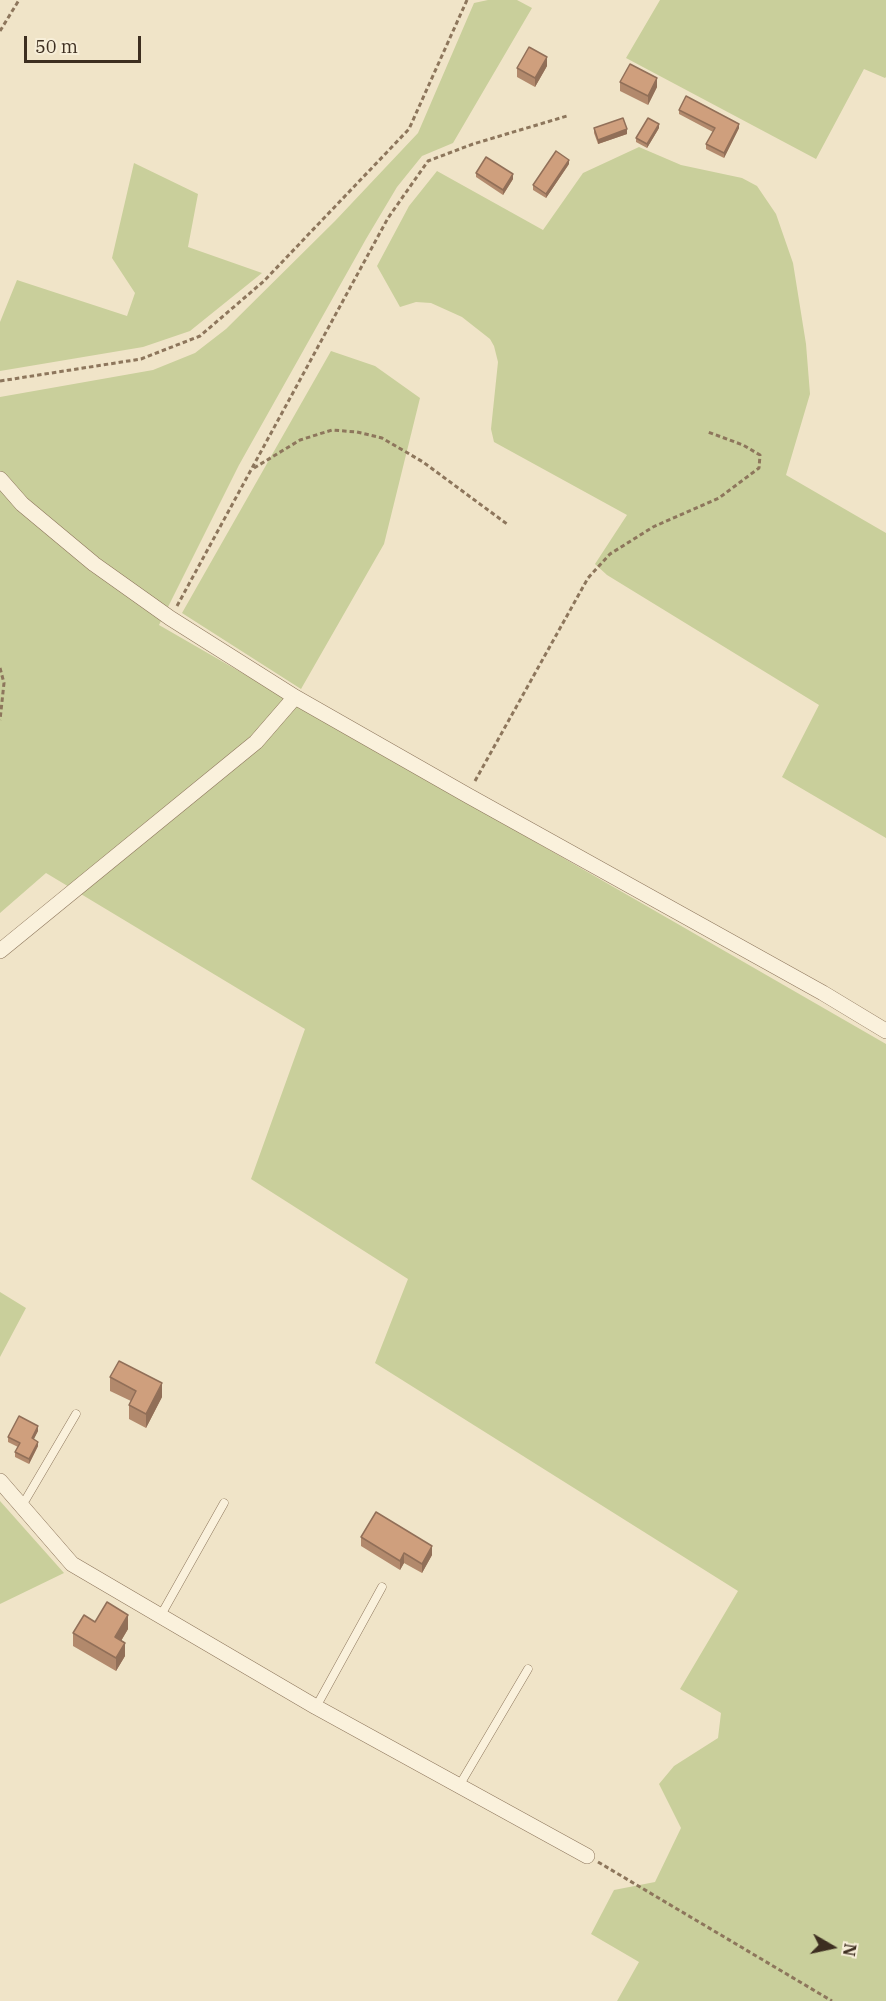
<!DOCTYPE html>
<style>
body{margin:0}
#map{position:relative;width:886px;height:2001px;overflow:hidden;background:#f0e4c8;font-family:"IBM Plex Serif",serif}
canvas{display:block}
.north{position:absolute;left:802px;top:1917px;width:60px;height:60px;-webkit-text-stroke:4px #f7eed8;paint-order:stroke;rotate:99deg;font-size:16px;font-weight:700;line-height:24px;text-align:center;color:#3d2e20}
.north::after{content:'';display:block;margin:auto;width:21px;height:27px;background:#3d2e20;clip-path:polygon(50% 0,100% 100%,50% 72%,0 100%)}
.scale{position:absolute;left:24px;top:36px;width:117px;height:27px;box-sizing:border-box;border:3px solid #3d2e20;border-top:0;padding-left:8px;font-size:18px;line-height:21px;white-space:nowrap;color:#3d2e20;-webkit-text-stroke:4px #f7eed8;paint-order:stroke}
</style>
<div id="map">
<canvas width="886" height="2001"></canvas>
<div class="north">N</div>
<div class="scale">50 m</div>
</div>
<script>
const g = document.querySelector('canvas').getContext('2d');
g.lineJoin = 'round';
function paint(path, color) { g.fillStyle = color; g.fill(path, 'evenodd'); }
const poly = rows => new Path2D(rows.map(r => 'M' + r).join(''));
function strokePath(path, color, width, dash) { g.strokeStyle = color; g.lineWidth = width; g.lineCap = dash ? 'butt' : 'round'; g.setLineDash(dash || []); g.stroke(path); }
const green = poly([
 [488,0,517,0,532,8,453,143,422,156,397,187,366,239,239,465,159,625,886,1044,886,2001,617,2001,639,1962,591,1934,614,1890,655,1882,681,1828,659,1784,674,1766,718,1738,721,1713,680,1689,738,1591,375,1363,408,1279,251,1179,305,1029,46,873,0,913,0,397,153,370,195,353,226,329,335,221,418,133,474,3],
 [660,0,886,0,886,77,885,78,864,69,816,159,626,58],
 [639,147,681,165,742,178,757,186,776,214,793,263,806,344,810,394,786,475,886,533,886,838,782,777,819,705,607,575,595,564,627,515,494,442,491,429,498,362,494,346,490,339,462,317,431,303,416,302,400,307,377,266,409,206,437,171,543,230,583,173],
 [134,163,198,194,188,247,262,273,190,331,143,347,0,371,0,322,17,280,127,316,135,293,112,258],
 [331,351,375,366,420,398,384,544,301,689,182,613],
 [0,1292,26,1308,0,1357],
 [0,1501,64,1573,0,1604]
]);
const path = poly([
 [0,31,19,0],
 [0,381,141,359,200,336,264,281,409,129,467,0],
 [254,468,300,440,332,430,357,432,382,438,423,462,507,524],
 [177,606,388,218,428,161,473,144,567,116],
 [0,668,4,683,0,720],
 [475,781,588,578,610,554,653,527,719,498,759,468,760,455,743,445,708,432],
 [598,1862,832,2001]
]);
const service = poly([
 [21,1505,26,1499,76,1414],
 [161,1615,224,1503],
 [316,1707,382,1587],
 [459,1786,528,1669]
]);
const minor = poly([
 [0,479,22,504,94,564,170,618,295,697,467,795,823,993,886,1031],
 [0,951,256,742,295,697],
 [0,1481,72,1564,316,1707,587,1856]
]);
const wall = poly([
 [547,66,535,87,517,77,517,68],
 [620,82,657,87,648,105,620,91],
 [679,110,739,128,724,158,706,149,706,144,713,132,679,114],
 [594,128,627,134,598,144,594,133],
 [659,128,647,148,636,142,636,138],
 [569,164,546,198,533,190,533,185],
 [476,173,513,179,503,195,476,177],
 [110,1377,162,1397,146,1428,129,1419,129,1405,131,1401,110,1391],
 [38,1431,33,1439,38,1446,29,1464,15,1457,15,1452,18,1447,8,1442,8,1437],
 [361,1537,432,1555,422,1573,404,1563,400,1570,361,1546],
 [95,1622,128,1629,121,1641,125,1656,116,1671,73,1646,73,1633]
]);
const shadedWall = poly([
 [547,57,547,66,535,87,535,78],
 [657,78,657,87,648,105,648,96],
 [659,124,659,128,647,148,647,144],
 [739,124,739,128,724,158,724,153],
 [627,129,627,134,598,144,598,140],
 [569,160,569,164,546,198,546,194],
 [513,174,513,179,503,195,503,190],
 [162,1383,162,1397,146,1428,146,1414],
 [38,1426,38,1431,32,1443,32,1438],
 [38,1442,38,1446,29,1464,29,1459],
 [432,1546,432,1555,422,1573,422,1564],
 [404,1553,404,1563,400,1570,400,1561],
 [128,1615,128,1629,115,1651,115,1637],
 [125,1643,125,1656,116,1671,116,1658]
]);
const building = poly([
 [529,47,547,57,535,78,517,68,529,47],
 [630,64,657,78,648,96,620,82,630,64],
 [686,96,739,124,724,153,706,144,715,128,679,110,686,96],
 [623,118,627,129,598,140,594,128,623,118],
 [648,118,659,124,647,144,636,138,648,118],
 [556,151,569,160,546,194,533,185,556,151],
 [486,157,513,174,503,190,476,173,486,157],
 [119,1361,162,1383,146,1414,129,1405,136,1391,110,1377,119,1361],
 [19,1416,38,1426,32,1438,38,1442,29,1459,15,1452,20,1443,8,1437,19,1416],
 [376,1512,432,1546,422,1564,404,1553,400,1561,361,1537,376,1512],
 [107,1602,128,1615,115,1637,125,1643,116,1658,73,1633,84,1615,95,1622,107,1602]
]);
paint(green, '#c9cf9b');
strokePath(service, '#8d765c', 9);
strokePath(minor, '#8d765c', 16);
strokePath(path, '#8d765c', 3, [4.5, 3]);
strokePath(service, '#faf1dc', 8);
strokePath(minor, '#faf1dc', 15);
paint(wall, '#b2896c');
paint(shadedWall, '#916f58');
paint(building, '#cf9f7d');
strokePath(building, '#916f58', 1.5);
</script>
